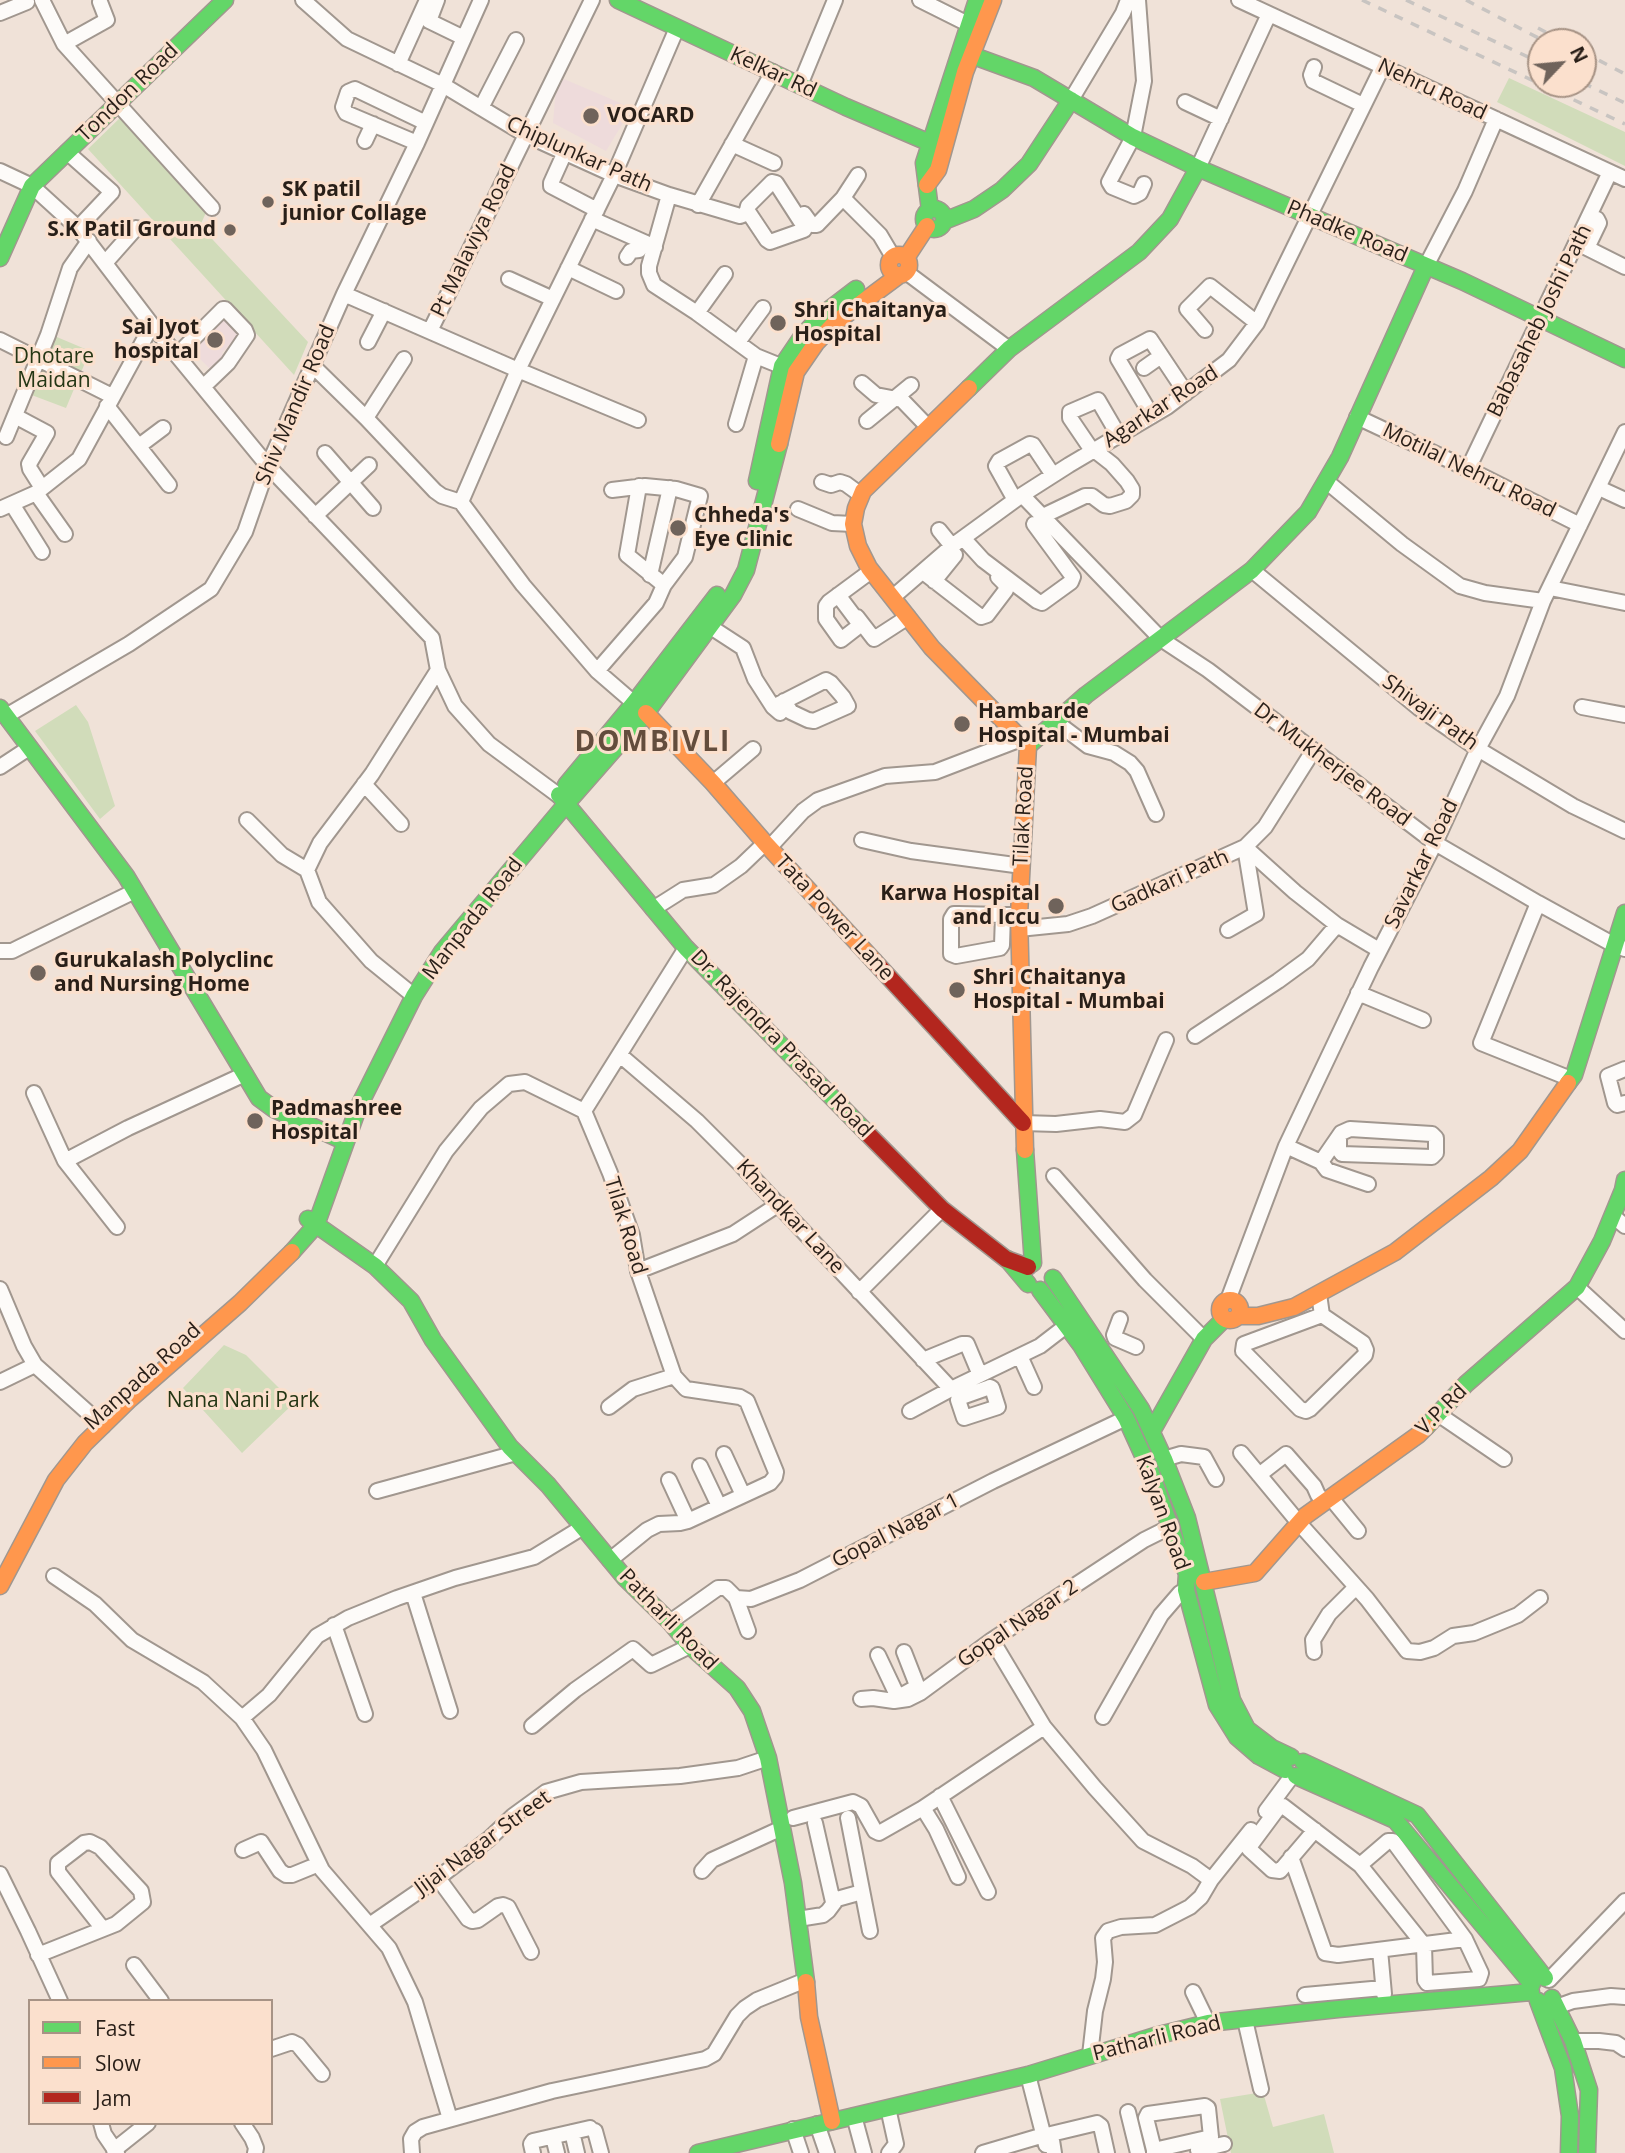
<!DOCTYPE html>
<style>
body{margin:0}
#map{position:relative;width:1625px;height:2153px;overflow:hidden;background:#f0e2d8;font-family:"Open Sans",sans-serif}
canvas{display:block}
.legend{position:absolute;left:28px;top:1999px;width:245px;height:126px;box-sizing:border-box;background:#fbe0cd;border:2px solid #a79385;margin:0;padding:9px 12px;list-style:none;font-size:21px;color:#291f18}
.legend li{display:flex;align-items:center;gap:14px;height:35px}
.legend b{width:35px;border:2px solid #a79385}
.north{position:absolute;left:1527px;top:28px;width:70px;height:70px;box-sizing:border-box;background:#fbe0cd;border:2px solid #a79385;border-radius:50%;rotate:64deg;font-size:19px;font-weight:700;line-height:28px;text-align:center;color:#291f18}
.north::after{content:'';display:block;margin:auto;width:24px;height:32px;background:#6f635b;clip-path:polygon(50% 0,100% 100%,50% 72%,0 100%)}
</style>
<div id="map">
<canvas width="1625" height="2153"></canvas>
<ul class="legend">
<li><b style="height:9px;background:#63d668"></b>Fast</li>
<li><b style="height:9px;background:#ff974d"></b>Slow</li>
<li><b style="height:9px;background:#b3261e"></b>Jam</li>
</ul>
<div class="north">N</div>
</div>
<script>
const g = document.querySelector('canvas').getContext('2d');
g.lineJoin = 'round';
function paint(path, color) { g.fillStyle = color; g.fill(path, 'evenodd'); }
const poly = rows => new Path2D(rows.map(r => 'M' + r).join(''));
function strokePath(path, color, width, dash) { g.strokeStyle = color; g.lineWidth = width; g.lineCap = dash ? 'butt' : 'round'; g.setLineDash(dash || []); g.stroke(path); }
function write(font, color, halo, rows, align = 'center') {
  g.font = font + ' "Open Sans",sans-serif'; g.lineWidth = 6; g.setLineDash([]); g.textBaseline = 'middle'; g.strokeStyle = halo; g.fillStyle = color; for (const [text, x, y, turn = 0] of rows) {
    g.save(); g.translate(x, y); g.rotate((+turn || 0) * Math.PI / 180); g.textAlign = isNaN(turn) ? turn : align; if (halo) g.strokeText(text, 0, 0); g.fillText(text, 0, 0); g.restore();
  }
}
const medical = poly([
 [564,79,632,108,606,151,553,123,556,88],
 [222,312,241,332,222,353,227,360,214,373,188,347]
]);
const green = poly([
 [1509,78,1625,132,1625,166,1497,102],
 [124,114,208,208,200,226,308,342,294,375,88,149],
 [45,332,90,351,66,408,21,391,29,357],
 [76,705,88,722,115,806,100,819,35,731],
 [224,1345,246,1355,294,1403,242,1453,183,1388],
 [1263,2092,1273,2127,1324,2114,1334,2153,1231,2153,1220,2099]
]);
const street = poly([
 [42,0,64,44,212,208],
 [303,0,347,39,443,85,526,135,614,175,669,195,649,266,649,273,654,285,697,313,756,356,788,369],
 [437,0,429,21,464,38],
 [920,0,968,24],
 [1138,0,1144,81,1133,137,1109,182,1112,187,1134,196,1140,193,1144,184],
 [1239,0,1625,179],
 [0,13,27,2],
 [64,44,107,20,100,2],
 [398,64,427,0],
 [1314,67,1311,75,1313,81,1363,105],
 [800,85,835,0],
 [1071,100,1123,13,1128,0],
 [1185,102,1221,119],
 [481,108,516,40],
 [365,141,373,124],
 [417,143,346,113,343,107,348,92,355,89,426,123],
 [732,144,774,163],
 [67,152,112,192,78,228],
 [565,152,551,183,551,186,597,210],
 [1198,168,1269,14],
 [0,171,32,186,78,228,152,325,268,466,432,638,438,670,455,706,489,744,558,795],
 [858,175,843,198,880,235,893,257],
 [772,182,776,183,805,228,804,230,770,242,767,240,747,210,748,206,772,182],
 [669,195,740,216,748,213],
 [698,205,773,72],
 [804,214,812,225,817,225,843,198],
 [592,219,655,247],
 [1577,243,1625,267],
 [1587,248,1599,223,1597,219,1590,216],
 [627,257,631,251,639,250,642,242],
 [105,263,136,228],
 [1426,266,1465,191,1496,119],
 [568,268,616,291],
 [906,272,1009,349],
 [509,279,553,299],
 [344,294,518,370,638,420],
 [697,313,725,274],
 [1205,330,1187,309,1210,286,1257,323],
 [430,331,592,0],
 [0,340,112,396],
 [368,342,384,311],
 [738,342,763,308],
 [177,355,223,309,225,309,245,330,247,335,228,363,203,387],
 [312,365,366,418,435,491,442,496,461,502,523,585,597,671,634,703],
 [1144,368,1161,356],
 [862,383,876,395,902,400,928,427],
 [107,406,169,485],
 [15,416,47,433,29,464,30,469,42,488],
 [1152,416,1118,359,1120,355,1150,339,1186,393],
 [1357,417,1468,469,1580,525],
 [366,418,404,359],
 [867,421,911,385],
 [736,424,756,356],
 [6,437,48,335,70,268,89,241],
 [139,446,163,428],
 [325,453,373,508],
 [1468,469,1610,172],
 [1326,481,1402,544,1460,586,1485,593,1543,601],
 [822,482,831,485,840,482,846,484,861,495],
 [1599,488,1625,500],
 [612,490,645,486,676,489,700,496,685,557,664,585],
 [36,493,65,534],
 [1022,495,1161,639,1208,670,1435,843,1538,903,1616,946,1625,949],
 [1015,500,996,466,999,461,1030,444,1033,445,1053,475],
 [461,502,518,370,614,175,677,28],
 [12,504,42,552],
 [0,509,36,493,79,459,152,325],
 [798,509,832,523,853,524],
 [315,516,369,465],
 [1043,516,1085,496,1092,496,1104,505,1110,506,1126,501,1132,495,1132,489,1127,481,1112,464,1089,446,1070,418,1070,412,1098,400,1119,436],
 [939,530,952,546],
 [963,538,983,560,1037,601,1042,603,1071,582,1073,577,1034,524],
 [1252,570,1419,708,1478,749,1573,806,1625,831],
 [923,572,981,617,987,615,1006,590,1005,584,998,577],
 [650,575,670,488],
 [934,581,955,555],
 [1550,588,1625,603],
 [838,595,859,623,859,626,841,640,826,619,826,606,829,602,871,571],
 [893,597,952,546,1022,495,1069,465,1167,407,1229,360,1257,323,1382,68],
 [857,617,874,639,908,617],
 [703,622,743,648,755,679,773,707,780,713],
 [597,671,656,603,664,585,627,555,639,486],
 [773,707,826,680,831,683,843,697,848,706,814,721,808,720,791,712,784,701],
 [1582,707,1625,715],
 [6,716,129,644,211,589,245,532,268,466,344,294,417,143,481,0],
 [1056,722,1088,746,1114,753,1130,763,1137,771,1156,814],
 [0,767,29,748],
 [713,783,753,749],
 [364,784,401,824],
 [247,820,282,855,307,870],
 [862,840,911,851,1022,866],
 [1245,847,1295,892,1337,925,1379,950],
 [769,848,803,811,818,800,885,776,935,772,1021,739],
 [1538,903,1481,1043,1571,1079],
 [653,909,683,890,714,885,741,866,765,843],
 [1003,915,1002,945,1000,948,956,956,951,954,951,919,954,914,958,914,1003,915,1019,915],
 [1019,929,1068,924,1092,916,1245,847,1265,827,1313,751],
 [1228,930,1256,914,1245,847],
 [0,951,12,951,20,947,135,891],
 [1358,993,1423,1020],
 [414,996,371,961,319,902,307,870,320,843,372,774,438,670],
 [1195,1036,1278,981,1308,959,1337,925],
 [620,1055,697,1121,742,1166,951,1389],
 [1625,1069,1608,1076,1615,1103,1617,1105,1625,1103],
 [34,1093,65,1161],
 [1023,1123,1056,1124,1100,1119,1125,1122,1134,1115,1166,1040],
 [1286,1146,1321,1162,1327,1170,1368,1184],
 [1321,1162,1341,1133,1350,1129,1432,1134,1436,1138,1436,1153,1432,1157,1342,1154,1339,1150,1339,1136],
 [1054,1176,1145,1280,1204,1339],
 [1613,1216,1625,1226],
 [117,1227,65,1161,128,1128,245,1074],
 [375,1266,446,1151,481,1108,509,1084,525,1082,584,1111],
 [638,1271,733,1234,779,1204],
 [1577,1287,1625,1331],
 [0,1289,24,1346,35,1365,103,1426],
 [859,1292,942,1209],
 [1319,1294,1322,1315,1363,1343,1366,1350,1365,1355,1310,1409,1306,1411,1300,1409,1243,1351,1244,1344,1322,1315],
 [1228,1300,1286,1146,1371,967,1435,843,1478,749,1507,696,1543,601,1625,432],
 [1120,1319,1114,1335,1115,1338,1136,1347],
 [1020,1356,1034,1387],
 [923,1360,962,1344,967,1344,980,1375],
 [0,1382,35,1365],
 [990,1387,992,1388,998,1407,964,1418,958,1400,959,1398,990,1387],
 [609,1407,633,1389,674,1376],
 [910,1411,951,1389,1040,1346,1066,1326],
 [1438,1414,1504,1459],
 [1241,1453,1299,1523,1367,1599,1407,1651,1420,1652,1434,1648,1453,1636,1474,1633,1518,1615,1540,1598],
 [724,1454,743,1495],
 [1164,1459,1181,1454,1204,1457,1216,1479],
 [700,1466,719,1506],
 [1259,1475,1286,1454,1314,1486,1318,1495,1325,1502],
 [669,1480,688,1521],
 [377,1491,516,1453],
 [1331,1498,1358,1531],
 [610,1560,647,1530,659,1524,680,1523,688,1521,770,1483,775,1477,776,1472,747,1401,740,1397,686,1389,674,1376,638,1271,632,1235,610,1173,584,1111,686,948],
 [54,1576,95,1604,132,1640,203,1682,242,1718,264,1750,322,1870,389,1948,415,2002,450,2119],
 [413,1593,450,1711],
 [736,1598,748,1631],
 [670,1622,718,1588,726,1588,736,1598,751,1599,800,1580,993,1481,1126,1418],
 [334,1625,365,1714],
 [992,1640,1044,1727,1095,1788,1143,1841,1192,1866,1211,1880],
 [904,1652,920,1693],
 [1314,1652,1313,1640,1329,1614,1356,1587],
 [878,1655,896,1693,902,1695,911,1690],
 [861,1699,873,1698,894,1701,908,1699,920,1693,992,1640,1144,1540,1170,1527],
 [1103,1717,1161,1615,1180,1593,1186,1590],
 [242,1718,269,1695,317,1636,348,1618,397,1598,455,1578,534,1557,583,1527],
 [532,1726,575,1690,633,1649,651,1665,690,1646],
 [940,1796,988,1892],
 [923,1808,936,1829,958,1877],
 [1266,1811,1292,1776],
 [793,1818,853,1802,861,1806,875,1831,879,1833,923,1808,1044,1727],
 [848,1818,870,1931],
 [815,1823,833,1902],
 [1315,1830,1280,1871,1272,1870,1249,1849,1250,1846,1279,1807,1283,1806,1360,1865,1424,1945,1425,1980,1427,1983,1479,1979,1481,1973,1465,1939,1393,1841,1388,1841,1360,1865],
 [243,1850,261,1842,280,1871,286,1875,292,1875,319,1864],
 [1291,1857,1325,1953,1338,1955,1465,1939],
 [702,1871,712,1860,782,1828],
 [0,1874,28,1931,60,2001],
 [438,1878,468,1919,472,1921,478,1920,498,1906,503,1905,508,1907,531,1952],
 [798,1919,823,1915,828,1911,837,1899,862,1892],
 [371,1924,438,1878,489,1839,513,1816,546,1792,581,1782,680,1776,738,1768,768,1758],
 [1380,1950,1384,1994],
 [38,1955,116,1924,143,1902,141,1891,100,1847,90,1842,84,1843,58,1863,58,1872,103,1929],
 [134,1965,161,2001],
 [1549,1980,1625,1901],
 [1193,1992,1208,2023],
 [1305,1995,1383,1988],
 [1548,2010,1573,2001,1611,1996,1625,1997],
 [1245,2020,1261,2089],
 [1573,2041,1599,2041,1616,2043,1625,2049],
 [271,2049,292,2042,298,2045,322,2074],
 [1090,2055,1095,2011,1103,1979,1105,1962,1103,1938,1108,1931,1121,1927,1155,1925,1190,1907,1201,1897,1211,1880,1251,1830],
 [1028,2075,1046,2145],
 [888,2108,896,2144,889,2153],
 [1128,2112,1138,2153],
 [854,2116,864,2153],
 [101,2123,104,2134,117,2153],
 [242,2123,252,2138,256,2148,255,2153],
 [817,2124,827,2153],
 [793,2129,801,2153],
 [595,2131,601,2153],
 [572,2132,577,2153],
 [553,2137,557,2153],
 [114,2150,148,2123],
 [1154,2150,1211,2137,1208,2108,1205,2106,1148,2114,1146,2118,1154,2150,1154,2153],
 [1198,2150,1224,2144],
 [412,2153,411,2139,415,2132,423,2127,552,2091,705,2059,714,2054,737,2016,745,2008,757,2000,806,1980],
 [533,2153,531,2144,533,2141,590,2128],
 [983,2153,1044,2135],
 [1054,2153,1051,2134,1097,2123,1101,2126,1107,2153]
]);
const fast = poly([
 [618,0,846,107,930,143],
 [971,55,1034,78,1133,137,1198,168,1462,281,1625,359],
 '924 219a10 10 0 1 1 20 0a10 10 0 1 1-20 0Z',
 [930,210,924,163,977,0],
 [944,221,974,209,1002,190,1029,164,1071,100],
 [0,258,32,186,225,0],
 [969,388,1009,349,1139,252,1170,219,1198,168],
 [757,481,782,366,803,335,822,315,856,289],
 [0,708,126,876,259,1098,274,1109,344,1141],
 [1028,746,1086,695,1252,570,1308,512,1340,457,1426,266],
 [566,785,634,703,717,595],
 [559,795,686,948,866,1132],
 [1568,1083,1574,1075,1625,913],
 [1025,1150,1033,1263],
 [308,1219,375,1266,411,1301,433,1340,510,1447,548,1485,625,1578,670,1622,690,1646,737,1688,752,1711,768,1758,793,1883,806,1982],
 [292,1252,316,1225,358,1108,414,996,442,952,567,803,646,713,733,595,746,570,779,444],
 [1007,1259,1028,1284],
 [1053,1278,1141,1409,1164,1459,1187,1518,1232,1700,1247,1729,1272,1748,1291,1757],
 [1040,1290,1081,1345,1126,1418,1151,1473,1187,1574,1186,1590,1217,1705,1237,1737,1259,1756,1285,1770],
 [1426,1427,1466,1384,1577,1287,1602,1241,1623,1190,1625,1180],
 [1152,1431,1204,1339,1224,1319],
 [1303,1762,1417,1815,1545,1978],
 [1296,1776,1395,1820,1532,1984],
 [1552,1998,1573,2041,1589,2090,1587,2153],
 [1538,2001,1563,2068,1570,2116,1569,2153],
 [698,2153,1028,2075,1155,2036,1208,2023,1338,2009,1531,1992]
]);
const slow = poly([
 [927,185,938,170,965,72,993,0],
 '889 265a10 10 0 1 1 20 0a10 10 0 1 1-20 0Z',
 [906,258,927,226],
 [969,388,863,491,856,508,853,524,858,546,869,568,932,648,1028,746],
 [779,444,796,372,816,343,836,322,898,276],
 [646,713,713,783,765,843,874,961],
 [1025,1150,1019,915,1028,746],
 '1220 1310a10 10 0 1 1 20 0a10 10 0 1 1-20 0Z',
 [1240,1316,1258,1316,1294,1307,1395,1252,1491,1178,1520,1151,1568,1083],
 [1204,1582,1255,1573,1305,1516,1418,1435,1426,1427],
 [0,1586,56,1480,85,1443,130,1399,240,1303,292,1252],
 [806,1982,809,2017,832,2121]
]);
const jam = poly([
 [874,961,1023,1123],
 [866,1132,942,1209,1006,1259,1028,1267]
]);
const rail = poly([
 [1362,0,1625,124],
 [1406,0,1541,63],
 [1466,0,1546,42],
 [1538,28,1564,42],
 [1583,52,1625,74],
 [1583,83,1625,103]
]);
const markers = [
 [591,116,9,"#6f635b"],
 [268,202,7,"#6f635b"],
 [230,230,7,"#6f635b"],
 [778,323,9,"#6f635b"],
 [215,340,9,"#6f635b"],
 [678,528,9,"#6f635b"],
 [962,724,9,"#6f635b"],
 [1056,906,9,"#6f635b"],
 [38,973,9,"#6f635b"],
 [957,990,9,"#6f635b"],
 [255,1121,9,"#6f635b"]
];
const streetNames = [
 ["Kelkar Rd",773,73,25],
 ["Nehru Road",1432,90,25],
 ["Tondon Road",128,93,-44],
 ["Chiplunkar Path",579,155,24],
 ["Phadke Road",1347,232,23],
 ["Pt Malaviya Road",474,241,-64],
 ["Babasaheb Joshi Path",1540,321,-64],
 ["Shiv Mandir Road",296,405,-67],
 ["Agarkar Road",1161,407,-33],
 ["Motilal Nehru Road",1469,471,26],
 ["Shivaji Path",1430,713,36],
 ["Dr Mukherjee Road",1332,765,37],
 ["Tilak Road",1024,816,-87],
 ["Savarkar Road",1422,864,-64],
 ["Gadkari Path",1170,882,-24],
 ["Tata Power Lane",834,918,47],
 ["Manpada Road",473,919,-52],
 ["Dr. Rajendra Prasad Road",781,1044,46],
 ["Khandkar Lane",790,1217,47],
 ["Tilak Road",625,1226,73],
 ["Manpada Road",143,1377,-42],
 ["V.P.Rd",1442,1410,-45],
 ["Kalyan Road",1162,1513,70],
 ["Gopal Nagar 1",896,1531,-27],
 ["Patharli Road",668,1620,46],
 ["Gopal Nagar 2",1018,1624,-34],
 ["Jijai Nagar Street",483,1843,-36],
 ["Patharli Road",1157,2039,-14]
];
const poiNames = [
 ["VOCARD",607,116],
 ["SK patil",282,190],
 ["junior Collage",282,214],
 ["S.K Patil Ground",216,230,"right"],
 ["Shri Chaitanya",794,311],
 ["Hospital",794,335],
 ["Sai Jyot",199,328,"right"],
 ["hospital",199,352,"right"],
 ["Chheda's",694,516],
 ["Eye Clinic",694,540],
 ["Hambarde",978,712],
 ["Hospital - Mumbai",978,736],
 ["Karwa Hospital",1040,894,"right"],
 ["and Iccu",1040,918,"right"],
 ["Gurukalash Polyclinc",54,961],
 ["and Nursing Home",54,985],
 ["Shri Chaitanya",973,978],
 ["Hospital - Mumbai",973,1002],
 ["Padmashree",271,1109],
 ["Hospital",271,1133]
];
const parkNames = [
 ["Dhotare",54,357],
 ["Maidan",54,381],
 ["Nana Nani Park",243,1401]
];
const districtNames = [
 ["DOMBIVLI",653,743]
];
paint(medical, '#eedbdb');
paint(green, '#d1dcba');
strokePath(street, '#a1978f', 18);
strokePath(fast, '#a1978f', 19);
strokePath(slow, '#a1978f', 19);
strokePath(jam, '#a1978f', 19);
strokePath(street, '#fdfbf9', 14);
strokePath(fast, '#63d668', 16);
strokePath(slow, '#ff974d', 16);
strokePath(jam, '#b3261e', 16);
strokePath(rail, '#c8c4c1', 3.5, [9, 9]);
for (const [x, y, r, color] of markers) { const dot = new Path2D(); dot.arc(x, y, r, 0, 2 * Math.PI); g.fillStyle = color; g.fill(dot); strokePath(dot, '#fbe0cd', 2.5); }
write('21px', '#291f18', '#fbe0cd', streetNames);
write('bold 21px', '#291f18', '#fbe0cd', poiNames, 'left');
write('21px', '#243614', '#fbe0cd', parkNames);
g.letterSpacing = '2px';
write('bold 28px', '#634d3d', '#fbe0cd', districtNames);
g.letterSpacing = '0px';
</script>
